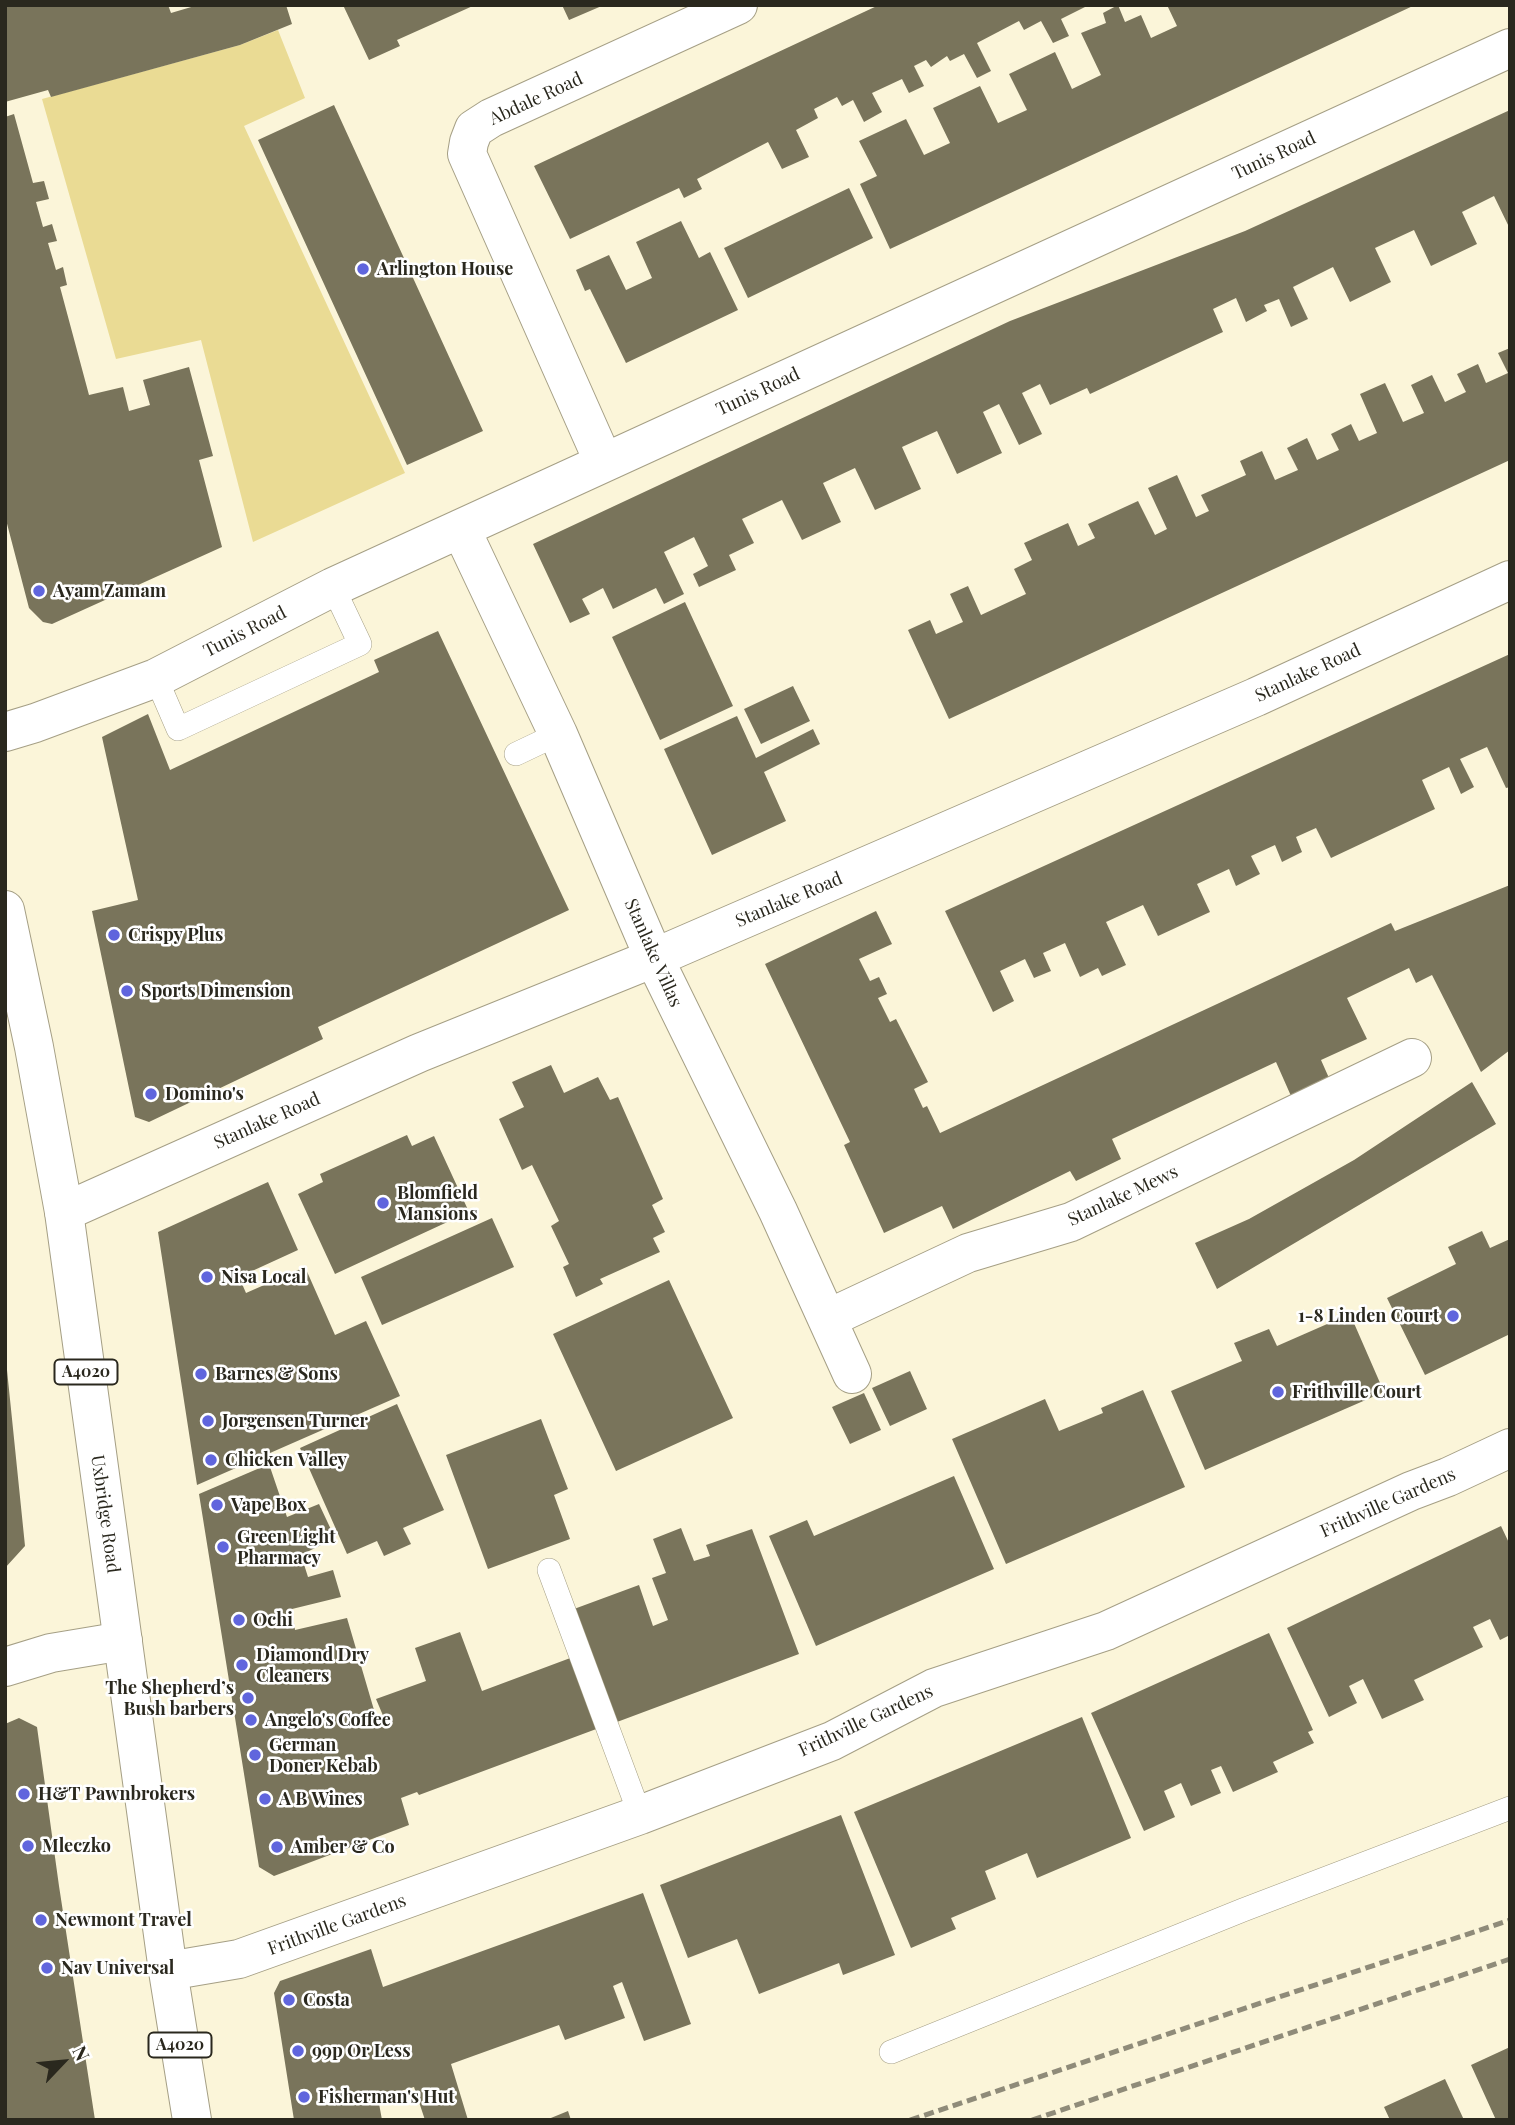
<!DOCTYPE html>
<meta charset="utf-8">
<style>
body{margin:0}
#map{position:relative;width:1515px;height:2125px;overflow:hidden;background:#fbf5d9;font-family:"Playfair Display",serif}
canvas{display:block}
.frame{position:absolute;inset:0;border:7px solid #2a281e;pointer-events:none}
.north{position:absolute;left:28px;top:2027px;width:70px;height:70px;-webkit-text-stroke:5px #fff;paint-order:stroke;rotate:64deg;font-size:19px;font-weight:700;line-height:28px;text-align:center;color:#2a281e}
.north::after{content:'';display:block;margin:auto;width:24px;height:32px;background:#2a281e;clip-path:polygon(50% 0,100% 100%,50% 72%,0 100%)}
</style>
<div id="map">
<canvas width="1515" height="2125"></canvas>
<div class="frame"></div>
<div class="north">N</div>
</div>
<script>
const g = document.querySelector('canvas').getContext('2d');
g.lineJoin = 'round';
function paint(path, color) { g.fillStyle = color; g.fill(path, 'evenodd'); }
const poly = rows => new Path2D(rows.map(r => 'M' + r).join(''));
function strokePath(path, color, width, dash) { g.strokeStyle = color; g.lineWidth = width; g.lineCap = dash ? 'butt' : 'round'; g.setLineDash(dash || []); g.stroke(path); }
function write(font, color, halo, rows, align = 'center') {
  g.font = font + ' "Playfair Display",serif'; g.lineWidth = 5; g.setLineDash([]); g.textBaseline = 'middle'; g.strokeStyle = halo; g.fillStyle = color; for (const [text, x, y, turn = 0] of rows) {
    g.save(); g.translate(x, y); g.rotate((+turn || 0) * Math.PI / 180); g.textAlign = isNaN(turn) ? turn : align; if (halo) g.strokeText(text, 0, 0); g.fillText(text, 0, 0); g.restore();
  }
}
const green = poly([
 [278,30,305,98,244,126,405,473,253,542,201,340,116,359,42,99,240,45]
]);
const building = poly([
 [5,5,168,5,171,13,198,5,286,5,292,24,240,45,51,97,48,90,5,102],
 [343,5,475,5,397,40,400,46,369,60],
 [562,5,604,5,569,20],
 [879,5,1089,5,1061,19,1069,36,1053,43,1041,21,1024,30,1019,21,977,43,991,71,977,78,964,54,950,61,947,56,931,67,926,60,914,66,924,86,909,93,902,79,872,93,882,112,864,122,853,100,842,106,837,97,814,109,818,118,796,130,809,157,782,169,768,142,697,179,702,189,684,198,679,188,570,239,534,166],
 [1118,5,1125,22,1141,15,1151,38,1177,26,1167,5,1415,5,890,249,860,184,877,176,859,141,906,119,924,155,950,143,933,108,980,86,998,123,1027,110,1009,74,1055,52,1072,89,1101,75,1081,33,1106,23,1103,13],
 [334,105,483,431,407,465,258,140],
 [1510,110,1510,229,1494,196,1462,212,1477,244,1431,266,1414,230,1375,248,1391,282,1350,302,1333,267,1293,287,1308,319,1291,327,1279,299,1264,305,1267,311,1246,322,1236,298,1213,309,1223,332,1090,394,1087,388,1050,405,1040,384,1022,393,1042,434,1019,445,999,404,983,412,1002,453,957,474,937,431,902,447,921,489,875,510,855,468,823,483,841,522,802,540,782,500,742,519,754,543,729,555,736,570,699,587,693,574,708,566,694,537,664,552,684,594,664,604,656,588,613,609,603,588,582,599,590,614,570,623,533,544,1010,321,1245,231],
 [14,114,33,183,44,181,49,199,36,202,43,227,52,224,57,241,48,243,56,270,63,267,67,285,60,287,89,395,123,387,129,411,150,405,143,380,189,367,213,456,199,460,222,547,52,624,43,622,29,608,5,516,5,117],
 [849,188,873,238,748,298,724,248],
 [681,221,699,258,710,252,738,310,626,363,590,289,585,291,576,270,609,255,626,290,652,278,636,242],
 [1510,348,1510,460,949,719,908,630,930,620,936,634,963,622,950,594,968,586,981,615,1026,594,1014,569,1032,560,1024,543,1068,523,1078,546,1095,538,1088,524,1138,501,1155,535,1167,529,1148,488,1177,475,1196,517,1209,511,1201,495,1246,475,1240,461,1262,451,1275,480,1298,470,1287,448,1307,438,1317,460,1339,450,1331,434,1351,424,1359,441,1377,433,1360,394,1385,383,1403,422,1424,413,1411,385,1432,375,1445,402,1466,392,1457,374,1478,364,1486,383,1508,373,1498,353],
 [685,602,733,706,660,740,612,637],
 [438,631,569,910,318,1027,323,1039,149,1122,135,1117,92,911,138,900,102,737,148,714,170,770,379,672,374,660],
 [1510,654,1510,787,1506,788,1487,747,1460,759,1474,787,1461,794,1449,767,1422,780,1435,809,1331,858,1316,828,1296,837,1302,852,1282,862,1275,845,1251,856,1260,874,1236,886,1229,869,1197,884,1210,912,1158,936,1143,905,1106,922,1126,965,1102,976,1098,968,1080,977,1065,943,1043,953,1051,971,1034,978,1025,959,1000,971,1014,1001,993,1012,945,911],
 [793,686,810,721,761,744,744,709],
 [737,716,756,758,813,729,820,744,764,772,786,821,712,855,664,749],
 [1510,885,1510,1050,1481,1072,1432,975,1416,983,1409,968,1347,998,1367,1039,1321,1060,1333,1087,1295,1105,1276,1062,1112,1139,1121,1159,1076,1181,1070,1171,953,1229,942,1206,884,1233,844,1145,850,1142,765,964,876,911,892,944,859,959,870,981,879,977,887,994,878,998,890,1022,896,1019,928,1082,914,1089,923,1108,927,1106,940,1133,1391,923,1395,931],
 [551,1065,564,1093,598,1077,610,1100,618,1097,663,1199,652,1205,665,1232,653,1238,660,1252,600,1279,603,1284,576,1297,563,1267,569,1264,551,1226,559,1221,532,1165,522,1170,499,1119,524,1107,512,1082],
 [1472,1082,1496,1124,1217,1289,1195,1243,1249,1219,1354,1160],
 [407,1135,412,1146,434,1136,469,1212,335,1274,298,1194,323,1182,320,1174],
 [268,1182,298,1250,239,1277,246,1293,305,1267,335,1335,366,1321,400,1396,197,1485,158,1232],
 [492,1218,514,1267,382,1325,361,1277],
 [1482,1231,1490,1248,1510,1239,1510,1334,1425,1375,1387,1298,1456,1264,1448,1247],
 [669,1280,733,1418,616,1471,553,1334],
 [1350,1314,1384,1392,1205,1470,1171,1391,1242,1361,1234,1343,1269,1329,1277,1346],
 [7,1370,25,1546,5,1568,5,1371],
 [910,1371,927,1409,890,1426,872,1388],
 [1143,1390,1185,1487,1006,1564,952,1439,1045,1399,1059,1431,1103,1413,1101,1408],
 [864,1393,881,1430,850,1444,832,1407],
 [397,1404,444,1510,403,1528,411,1544,384,1556,377,1541,347,1554,300,1448],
 [541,1419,568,1489,554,1495,570,1539,488,1569,446,1455],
 [269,1464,287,1517,319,1504,335,1538,301,1555,308,1577,333,1570,341,1597,292,1609,295,1630,347,1618,379,1727,387,1725,376,1699,426,1681,415,1648,460,1632,482,1691,573,1657,599,1728,419,1795,417,1792,401,1798,409,1825,274,1876,259,1867,199,1494],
 [954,1476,994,1569,816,1646,769,1536,807,1520,814,1536],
 [1501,1526,1510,1545,1510,1635,1500,1640,1490,1619,1473,1627,1483,1647,1414,1680,1424,1700,1382,1719,1363,1679,1349,1686,1357,1703,1329,1717,1287,1628],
 [681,1528,694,1561,710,1556,706,1545,752,1529,799,1654,617,1722,574,1609,639,1585,653,1626,668,1620,652,1578,666,1573,653,1539],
 [1269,1633,1313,1730,1308,1732,1314,1743,1273,1762,1278,1772,1233,1792,1221,1766,1211,1770,1221,1793,1191,1806,1181,1783,1164,1791,1175,1817,1144,1831,1091,1713],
 [1082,1717,1131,1838,1037,1878,1027,1853,985,1871,996,1899,951,1918,956,1929,911,1948,854,1812],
 [19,1718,37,1727,59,1886,95,2120,5,2120,5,1724],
 [841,1815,895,1955,843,1975,839,1963,759,1994,737,1939,688,1958,660,1885],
 [643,1893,691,2024,644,2041,622,1982,613,1986,625,2018,565,2040,559,2025,451,2064,468,2120,425,2120,414,2087,378,2098,382,2120,294,2120,274,1993,280,1981,371,1949,383,1987],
 [1510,2047,1510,2120,1496,2120,1471,2065],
 [1445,2079,1464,2120,1390,2120,1384,2107],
 [568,2111,571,2120,546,2120]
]);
const lane = poly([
 [156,678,178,729,360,644,333,587],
 [516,754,558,734],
 [549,1570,640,1815],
 [891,2052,1243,1910,1510,1808]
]);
const street = poly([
 [604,463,467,154,469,142,474,129,491,118,738,5],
 [461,529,558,734,654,958,778,1211,852,1374],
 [5,732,35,723,156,678,333,587,1510,48],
 [64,1212,419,1053,654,958,1256,697,1510,580],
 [827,1319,968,1253,1071,1222,1412,1058],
 [5,1667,51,1653,123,1641],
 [168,1971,239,1959,640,1815,832,1741,934,1688,1106,1631,1411,1491,1448,1477,1510,1448]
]);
const primary = poly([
 [5,910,34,1047,64,1212,168,1971,192,2120]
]);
const rail = poly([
 [910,2120,1510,1920],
 [1032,2120,1510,1959]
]);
const markers = [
 [363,269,7,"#6065dd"],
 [39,591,7,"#6065dd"],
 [114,935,7,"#6065dd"],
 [127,991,7,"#6065dd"],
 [151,1094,7,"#6065dd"],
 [383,1203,7,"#6065dd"],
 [207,1277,7,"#6065dd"],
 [1453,1316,7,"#6065dd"],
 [201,1374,7,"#6065dd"],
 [1278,1392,7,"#6065dd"],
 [208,1421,7,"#6065dd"],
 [211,1460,7,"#6065dd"],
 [217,1505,7,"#6065dd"],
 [223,1547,7,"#6065dd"],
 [239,1620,7,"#6065dd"],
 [242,1665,7,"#6065dd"],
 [248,1698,7,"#6065dd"],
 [251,1720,7,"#6065dd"],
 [255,1755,7,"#6065dd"],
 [24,1794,7,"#6065dd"],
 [265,1799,7,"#6065dd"],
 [28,1846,7,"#6065dd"],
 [277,1847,7,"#6065dd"],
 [41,1920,7,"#6065dd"],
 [47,1968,7,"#6065dd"],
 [289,2000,7,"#6065dd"],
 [298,2051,7,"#6065dd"],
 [304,2097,7,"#6065dd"]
];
const shields = [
 [86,1372,63],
 [180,2045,63]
];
const shieldNames = [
 ["A4020",86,1372],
 ["A4020",180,2045]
];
const streetNames = [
 ["Abdale Road",536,99,-25],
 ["Tunis Road",1274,156,-25],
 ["Tunis Road",758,392,-25],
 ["Tunis Road",245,632,-27],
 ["Stanlake Road",1308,673,-25],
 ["Stanlake Road",789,900,-23],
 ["Stanlake Villas",653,953,66],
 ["Stanlake Road",267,1121,-24],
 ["Stanlake Mews",1123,1196,-25],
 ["Frithville Gardens",1388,1503,-24],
 ["Uxbridge Road",105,1514,82],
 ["Frithville Gardens",866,1721,-25],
 ["Frithville Gardens",337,1925,-20]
];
const poiNames = [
 ["Arlington House",377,269],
 ["Ayam Zamam",53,591],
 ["Crispy Plus",128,935],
 ["Sports Dimension",141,991],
 ["Domino's",165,1094],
 ["Blomfield",397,1193],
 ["Mansions",397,1214],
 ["Nisa Local",221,1277],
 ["1-8 Linden Court",1439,1316,"right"],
 ["Barnes & Sons",215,1374],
 ["Frithville Court",1292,1392],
 ["Jorgensen Turner",222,1421],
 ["Chicken Valley",225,1460],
 ["Vape Box",231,1505],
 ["Green Light",237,1537],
 ["Pharmacy",237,1558],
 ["Ochi",253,1620],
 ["Diamond Dry",256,1655],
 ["Cleaners",256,1676],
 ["The Shepherd’s",234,1688,"right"],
 ["Bush barbers",234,1709,"right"],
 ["Angelo's Coffee",265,1720],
 ["German",269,1745],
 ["Doner Kebab",269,1766],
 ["H&T Pawnbrokers",38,1794],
 ["A B Wines",279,1799],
 ["Mleczko",42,1846],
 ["Amber & Co",291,1847],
 ["Newmont Travel",55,1920],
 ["Nav Universal",61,1968],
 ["Costa",303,2000],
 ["99p Or Less",312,2051],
 ["Fisherman's Hut",318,2097]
];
paint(green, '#eadb94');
paint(building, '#79745b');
strokePath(lane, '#a59f85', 24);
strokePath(street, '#a59f85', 40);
strokePath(primary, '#a59f85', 40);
strokePath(lane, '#fff', 23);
strokePath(street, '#fff', 38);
strokePath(primary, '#fff', 38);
strokePath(rail, '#8f8b79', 5, [10, 5]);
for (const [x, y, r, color] of markers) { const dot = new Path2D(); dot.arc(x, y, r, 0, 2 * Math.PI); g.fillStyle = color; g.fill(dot); strokePath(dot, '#fff', 2.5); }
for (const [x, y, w] of shields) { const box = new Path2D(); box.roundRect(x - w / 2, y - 12.5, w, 25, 5); g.fillStyle = '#fff'; g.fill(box); strokePath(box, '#2a281e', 2); }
write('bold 16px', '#2a281e', null, shieldNames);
write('18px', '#2a281e', '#fff', streetNames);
write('bold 18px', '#2a281e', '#fff', poiNames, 'left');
</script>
